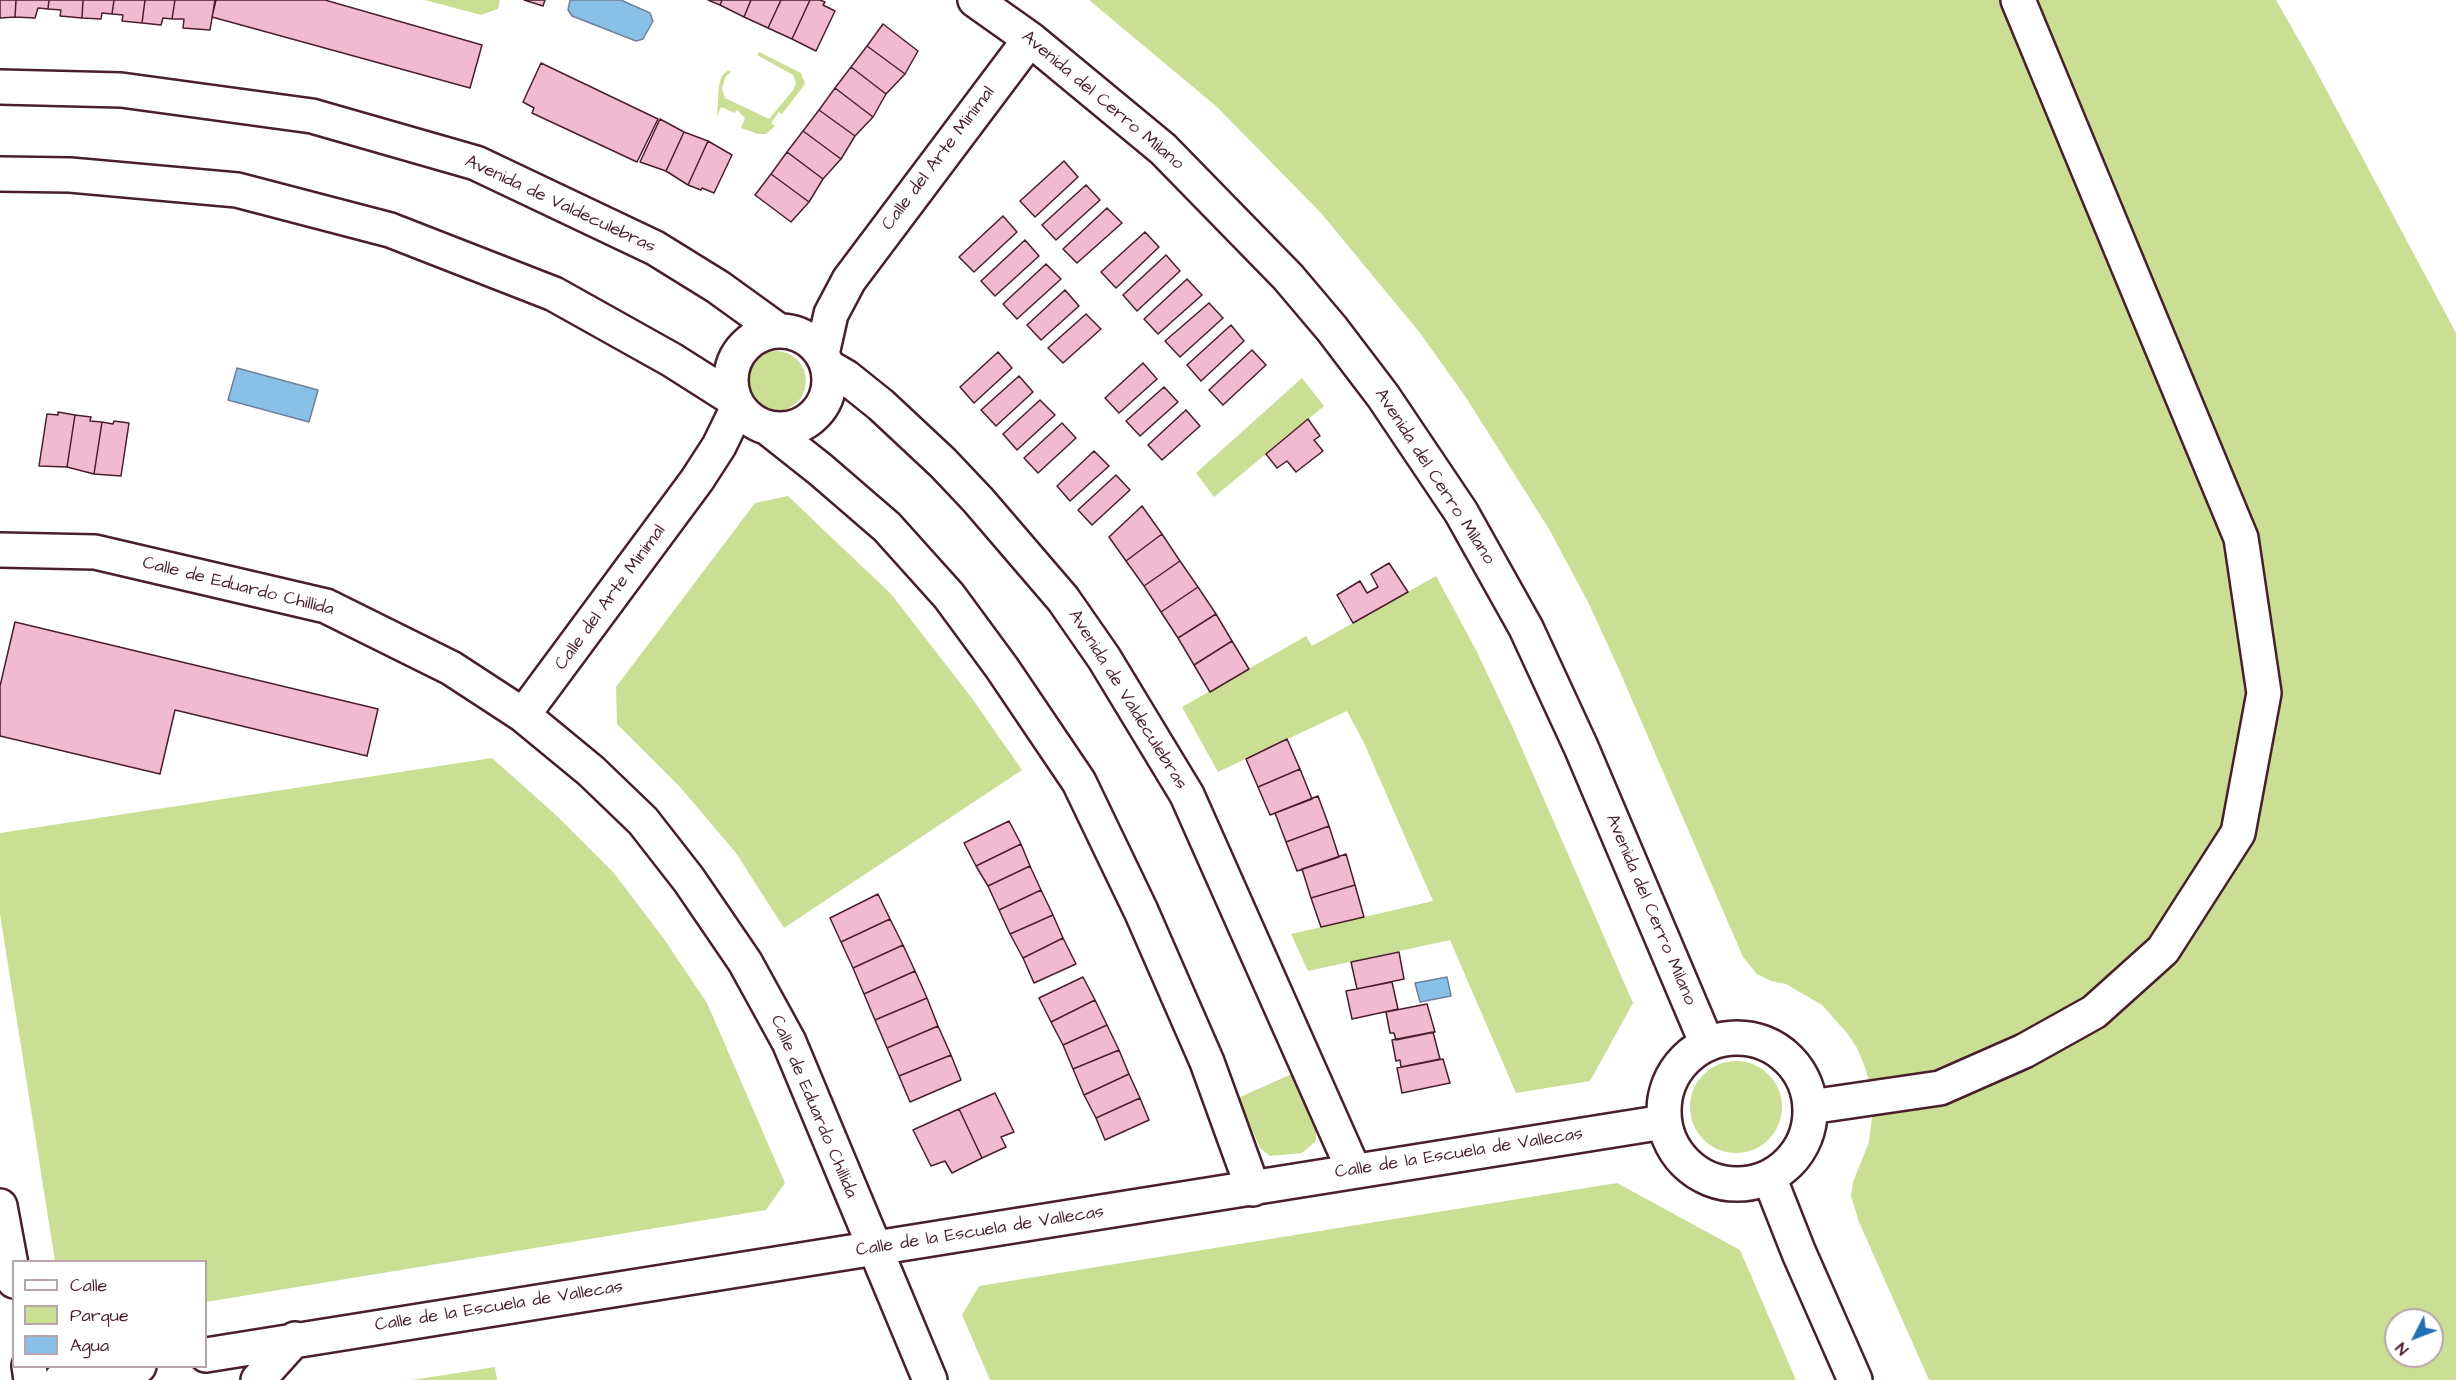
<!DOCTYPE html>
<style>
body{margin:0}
#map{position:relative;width:2456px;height:1380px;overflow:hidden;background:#fff;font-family:"Architects Daughter",sans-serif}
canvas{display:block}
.legend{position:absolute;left:12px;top:1260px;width:195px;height:108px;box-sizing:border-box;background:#fff;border:2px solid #b7a5aa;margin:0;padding:8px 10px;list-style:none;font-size:18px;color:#4a1f2b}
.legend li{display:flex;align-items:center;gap:12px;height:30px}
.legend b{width:30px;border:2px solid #b7a5aa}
.north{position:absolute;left:2384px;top:1308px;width:60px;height:60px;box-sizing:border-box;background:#fff;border:2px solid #b7a5aa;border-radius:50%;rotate:228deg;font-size:16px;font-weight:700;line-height:24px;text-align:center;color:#4a1f2b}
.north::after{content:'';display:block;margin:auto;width:21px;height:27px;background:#1f6fb2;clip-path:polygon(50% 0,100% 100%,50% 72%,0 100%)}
</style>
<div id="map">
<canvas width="2456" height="1380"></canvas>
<ul class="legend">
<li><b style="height:8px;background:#fff"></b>Calle</li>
<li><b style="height:16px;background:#cadf94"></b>Parque</li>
<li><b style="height:16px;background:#89c0e7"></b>Agua</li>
</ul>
<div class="north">N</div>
</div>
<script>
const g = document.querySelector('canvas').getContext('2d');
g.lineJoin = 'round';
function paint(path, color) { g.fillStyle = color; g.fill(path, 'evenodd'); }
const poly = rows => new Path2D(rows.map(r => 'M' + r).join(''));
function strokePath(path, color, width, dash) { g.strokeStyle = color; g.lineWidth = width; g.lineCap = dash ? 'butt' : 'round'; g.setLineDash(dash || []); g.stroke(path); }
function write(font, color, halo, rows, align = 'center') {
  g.font = font + ' "Architects Daughter",sans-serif'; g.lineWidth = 6; g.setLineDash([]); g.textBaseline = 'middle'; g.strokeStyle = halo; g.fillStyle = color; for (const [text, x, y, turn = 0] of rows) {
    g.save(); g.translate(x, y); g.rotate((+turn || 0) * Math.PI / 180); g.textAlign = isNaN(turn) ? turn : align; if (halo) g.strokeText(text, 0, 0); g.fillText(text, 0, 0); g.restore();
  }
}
const green = poly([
 [425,0,500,0,498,9,481,15],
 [1089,0,2276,0,2313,65,2456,333,2456,1380,1929,1380,1859,1222,1851,1196,1853,1182,1869,1142,1872,1118,1870,1085,1865,1067,1857,1048,1847,1033,1822,1005,1786,984,1771,981,1757,974,1743,957,1617,665,1588,602,1549,529,1465,396,1420,333,1321,213,1217,107],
 [2396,1320,2432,1320,2432,1356,2396,1356],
 [759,52,801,73,805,84,782,114,779,112,771,123,775,126,766,134,758,134,741,128,745,118,737,110,735,113,721,107,717,117,719,86,721,77,728,70,731,72,726,76,722,88,725,98,769,119,794,89,796,83,793,75,757,55],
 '746 381a30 30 0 1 1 60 0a30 30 0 1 1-60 0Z',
 [1302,378,1324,406,1214,497,1196,473],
 [788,496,891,594,971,697,1022,770,784,928,736,853,680,787,617,724,616,687,755,503],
 [1436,576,1476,650,1512,726,1633,1003,1590,1081,1516,1093,1450,940,1308,971,1291,934,1433,901,1364,743,1347,711,1218,772,1182,707,1306,636,1312,646],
 [492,758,557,816,613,872,664,939,707,1003,785,1183,766,1210,206,1302,206,1262,55,1261,0,914,0,833],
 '1690 1107a46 46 0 1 1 92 0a46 46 0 1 1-92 0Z',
 [1294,1073,1316,1124,1316,1141,1302,1153,1270,1156,1260,1148,1238,1098],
 [1617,1183,1740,1250,1796,1380,990,1380,962,1315,979,1286],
 [495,1367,497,1380,412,1380]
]);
const water = poly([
 [570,0,621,0,650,13,653,21,643,39,636,41,572,16,568,10,570,0],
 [237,368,318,390,309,422,228,400,237,368],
 [1447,977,1451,996,1420,1002,1415,983,1447,977]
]);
const building = poly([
 [0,0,16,0,15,17,0,18,0,0],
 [16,0,49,0,48,9,38,8,35,18,15,17,16,0],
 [49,0,83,0,82,18,60,16,61,10,48,9,49,0],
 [83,0,114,0,112,14,102,13,101,19,82,18,83,0],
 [114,0,145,0,142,23,122,21,123,15,112,14,114,0],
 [145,0,175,0,172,19,163,18,161,25,142,23,145,0],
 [175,0,215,0,210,30,183,28,184,19,172,19,175,0],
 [216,0,325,0,482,45,470,88,212,17,216,0],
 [524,0,545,0,543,6,524,0],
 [708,0,722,0,720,5,708,0],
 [722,0,751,0,744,17,720,5,722,0],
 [751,0,781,0,768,28,744,17,751,0],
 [781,0,810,0,792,39,768,28,781,0],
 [810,0,820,0,825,2,823,5,835,11,816,51,792,39,810,0],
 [883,24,918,51,905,74,867,46,883,24],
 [867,46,905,74,886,94,851,67,867,46],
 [541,63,658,119,637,162,532,113,534,108,523,102,541,63],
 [851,67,886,94,873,117,835,88,851,67],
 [835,88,873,117,855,136,819,110,835,88],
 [819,110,855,136,841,159,803,131,819,110],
 [660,119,684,132,666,171,640,162,660,119],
 [803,131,841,159,823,179,787,152,803,131],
 [684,132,708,141,688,185,666,171,684,132],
 [708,141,732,155,714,193,702,188,701,190,688,185,708,141],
 [787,152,823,179,809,202,771,174,787,152],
 [1064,161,1078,177,1035,217,1020,201,1064,161],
 [771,174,809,202,791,222,755,195,771,174],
 [1086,185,1100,200,1056,240,1042,225,1086,185],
 [1107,208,1122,223,1077,263,1063,249,1107,208],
 [1003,216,1017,232,974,272,959,257,1003,216],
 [1145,232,1159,247,1116,288,1101,272,1145,232],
 [1025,240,1039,256,995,296,981,281,1025,240],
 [1166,255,1180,271,1137,311,1123,295,1166,255],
 [1046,264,1061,279,1017,319,1003,304,1046,264],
 [1187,279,1202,295,1158,334,1144,319,1187,279],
 [1065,290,1079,306,1041,340,1027,325,1065,290],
 [1209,303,1223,318,1180,357,1165,341,1209,303],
 [1086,314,1101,329,1063,363,1048,348,1086,314],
 [1231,325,1244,341,1201,381,1187,365,1231,325],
 [1252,350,1266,365,1223,405,1209,390,1252,350],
 [998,352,1012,368,974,403,960,387,998,352],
 [1143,363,1157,379,1119,413,1105,398,1143,363],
 [1019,376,1033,392,996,426,981,410,1019,376],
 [1164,387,1178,402,1140,436,1126,421,1164,387],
 [1040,400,1055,415,1017,450,1003,434,1040,400],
 [1186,410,1200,426,1162,460,1148,445,1186,410],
 [58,412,75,415,67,467,39,466,47,414,58,415,58,412],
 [75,415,91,417,90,421,102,422,94,474,67,467,75,415],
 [1308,419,1320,436,1314,440,1323,451,1296,472,1287,461,1277,468,1266,454,1308,419],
 [114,421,129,423,121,476,94,474,102,422,113,424,114,421],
 [1062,423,1076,438,1038,473,1024,458,1062,423],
 [1094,451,1109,466,1070,501,1057,486,1094,451],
 [1116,475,1130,490,1092,525,1078,510,1116,475],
 [1142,506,1162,534,1126,561,1109,537,1142,506],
 [1162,534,1180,561,1144,586,1126,561,1162,534],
 [1180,561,1198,587,1161,612,1144,586,1180,561],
 [1389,563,1408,592,1353,623,1337,595,1360,581,1367,593,1378,587,1371,574,1389,563],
 [1198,587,1216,614,1178,638,1161,612,1198,587],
 [1216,614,1232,641,1194,665,1178,638,1216,614],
 [15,622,378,709,367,756,175,710,160,774,0,736,0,686,15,622],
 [1232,641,1249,669,1210,692,1194,665,1232,641],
 [1287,739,1300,769,1258,787,1246,759,1287,739],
 [1300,769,1312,799,1270,815,1258,787,1300,769],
 [1318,796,1329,826,1286,842,1275,813,1318,796],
 [1009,821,1021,844,976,866,964,843,1009,821],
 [1329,826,1339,857,1297,871,1286,842,1329,826],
 [1021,844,1030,866,988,886,976,866,1021,844],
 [1346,854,1355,885,1311,898,1302,869,1346,854],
 [1030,866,1041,890,999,910,988,886,1030,866],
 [1355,885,1364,917,1321,927,1311,898,1355,885],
 [1041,890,1053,915,1010,934,999,910,1041,890],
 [878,894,890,919,841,942,830,918,878,894],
 [1053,915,1063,938,1023,958,1010,934,1053,915],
 [890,919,903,945,853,968,841,942,890,919],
 [1063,938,1076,964,1034,983,1023,958,1063,938],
 [903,945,915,971,864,994,853,968,903,945],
 [1399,952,1404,979,1357,989,1351,962,1399,952],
 [915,971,927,998,875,1020,864,994,915,971],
 [1083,977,1095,1000,1051,1022,1039,998,1083,977],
 [1392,982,1398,1009,1352,1019,1346,991,1392,982],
 [927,998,938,1026,887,1048,875,1020,927,998],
 [1095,1000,1107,1025,1063,1045,1051,1022,1095,1000],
 [1427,1004,1435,1032,1396,1040,1394,1033,1390,1033,1386,1012,1427,1004],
 [1107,1025,1119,1050,1073,1069,1063,1045,1107,1025],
 [938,1026,951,1055,899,1076,887,1048,938,1026],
 [1433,1032,1440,1059,1401,1067,1400,1060,1396,1061,1392,1040,1433,1032],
 [1119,1050,1129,1074,1084,1095,1073,1069,1119,1050],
 [951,1055,961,1080,910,1102,899,1076,951,1055],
 [1443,1059,1450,1083,1402,1093,1397,1068,1443,1059],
 [1129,1074,1140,1098,1096,1118,1084,1095,1129,1074],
 [995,1093,1014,1132,1001,1137,1006,1147,982,1158,959,1109,995,1093],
 [1140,1098,1149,1120,1105,1140,1096,1118,1140,1098],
 [959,1109,982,1158,952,1173,945,1161,931,1166,913,1130,959,1109]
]);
const minor = poly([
 [975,0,1030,39,1163,149,1288,277,1332,329,1383,396,1461,512,1526,628,1581,747,1707,1044],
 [0,87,121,90,312,116,476,163,655,248,718,287,779,331],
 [0,174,70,175,237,190,390,230,554,294,672,360,735,400],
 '731 380a49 49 0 1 1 98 0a49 49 0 1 1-98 0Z',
 [822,354,831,314,849,280,1030,39],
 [827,366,846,377,881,405,943,463,978,500,1063,599,1104,658,1187,795,1354,1171],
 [768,428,821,470,887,527,949,596,1002,668,1079,782,1141,911,1207,1062,1253,1189],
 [0,550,95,552,326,606,451,668,523,715,591,771,643,821,689,880,745,962,789,1042,930,1380],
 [523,715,697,480,719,446,738,407],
 '1664 1111a73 73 0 1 1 146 0a73 73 0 1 1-146 0Z',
 [1810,1107,1940,1088,2024,1051,2094,1012,2163,950,2238,833,2264,693,2241,538,2018,0],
 [1769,1177,1799,1253,1855,1380],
 [0,1206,14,1281],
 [206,1355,1664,1122],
 [29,1366,31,1380],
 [61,1380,139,1366],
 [258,1380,295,1339]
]);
const streetNames = [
 ["Avenida del Cerro Milano",1102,101,40],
 ["Calle del Arte Minimal",939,159,-53],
 ["Avenida de Valdeculebras",560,205,25],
 ["Avenida del Cerro Milano",1434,477,57],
 ["Calle de Eduardo Chillida",238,587,14],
 ["Calle del Arte Minimal",611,598,-54],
 ["Avenida de Valdeculebras",1127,700,58],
 ["Avenida del Cerro Milano",1650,910,67],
 ["Calle de Eduardo Chillida",813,1107,67],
 ["Calle de la Escuela de Vallecas",1459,1154,-9],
 ["Calle de la Escuela de Vallecas",980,1232,-9],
 ["Calle de la Escuela de Vallecas",499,1307,-9]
];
paint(green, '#cadf94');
paint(water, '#89c0e7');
strokePath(water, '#70809c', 1.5);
paint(building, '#f2bad0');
strokePath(building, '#4a1f2b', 1.5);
strokePath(minor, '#4a1f2b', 38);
strokePath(minor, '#fff', 33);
write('18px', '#4a1f2b', '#fff', streetNames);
</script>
